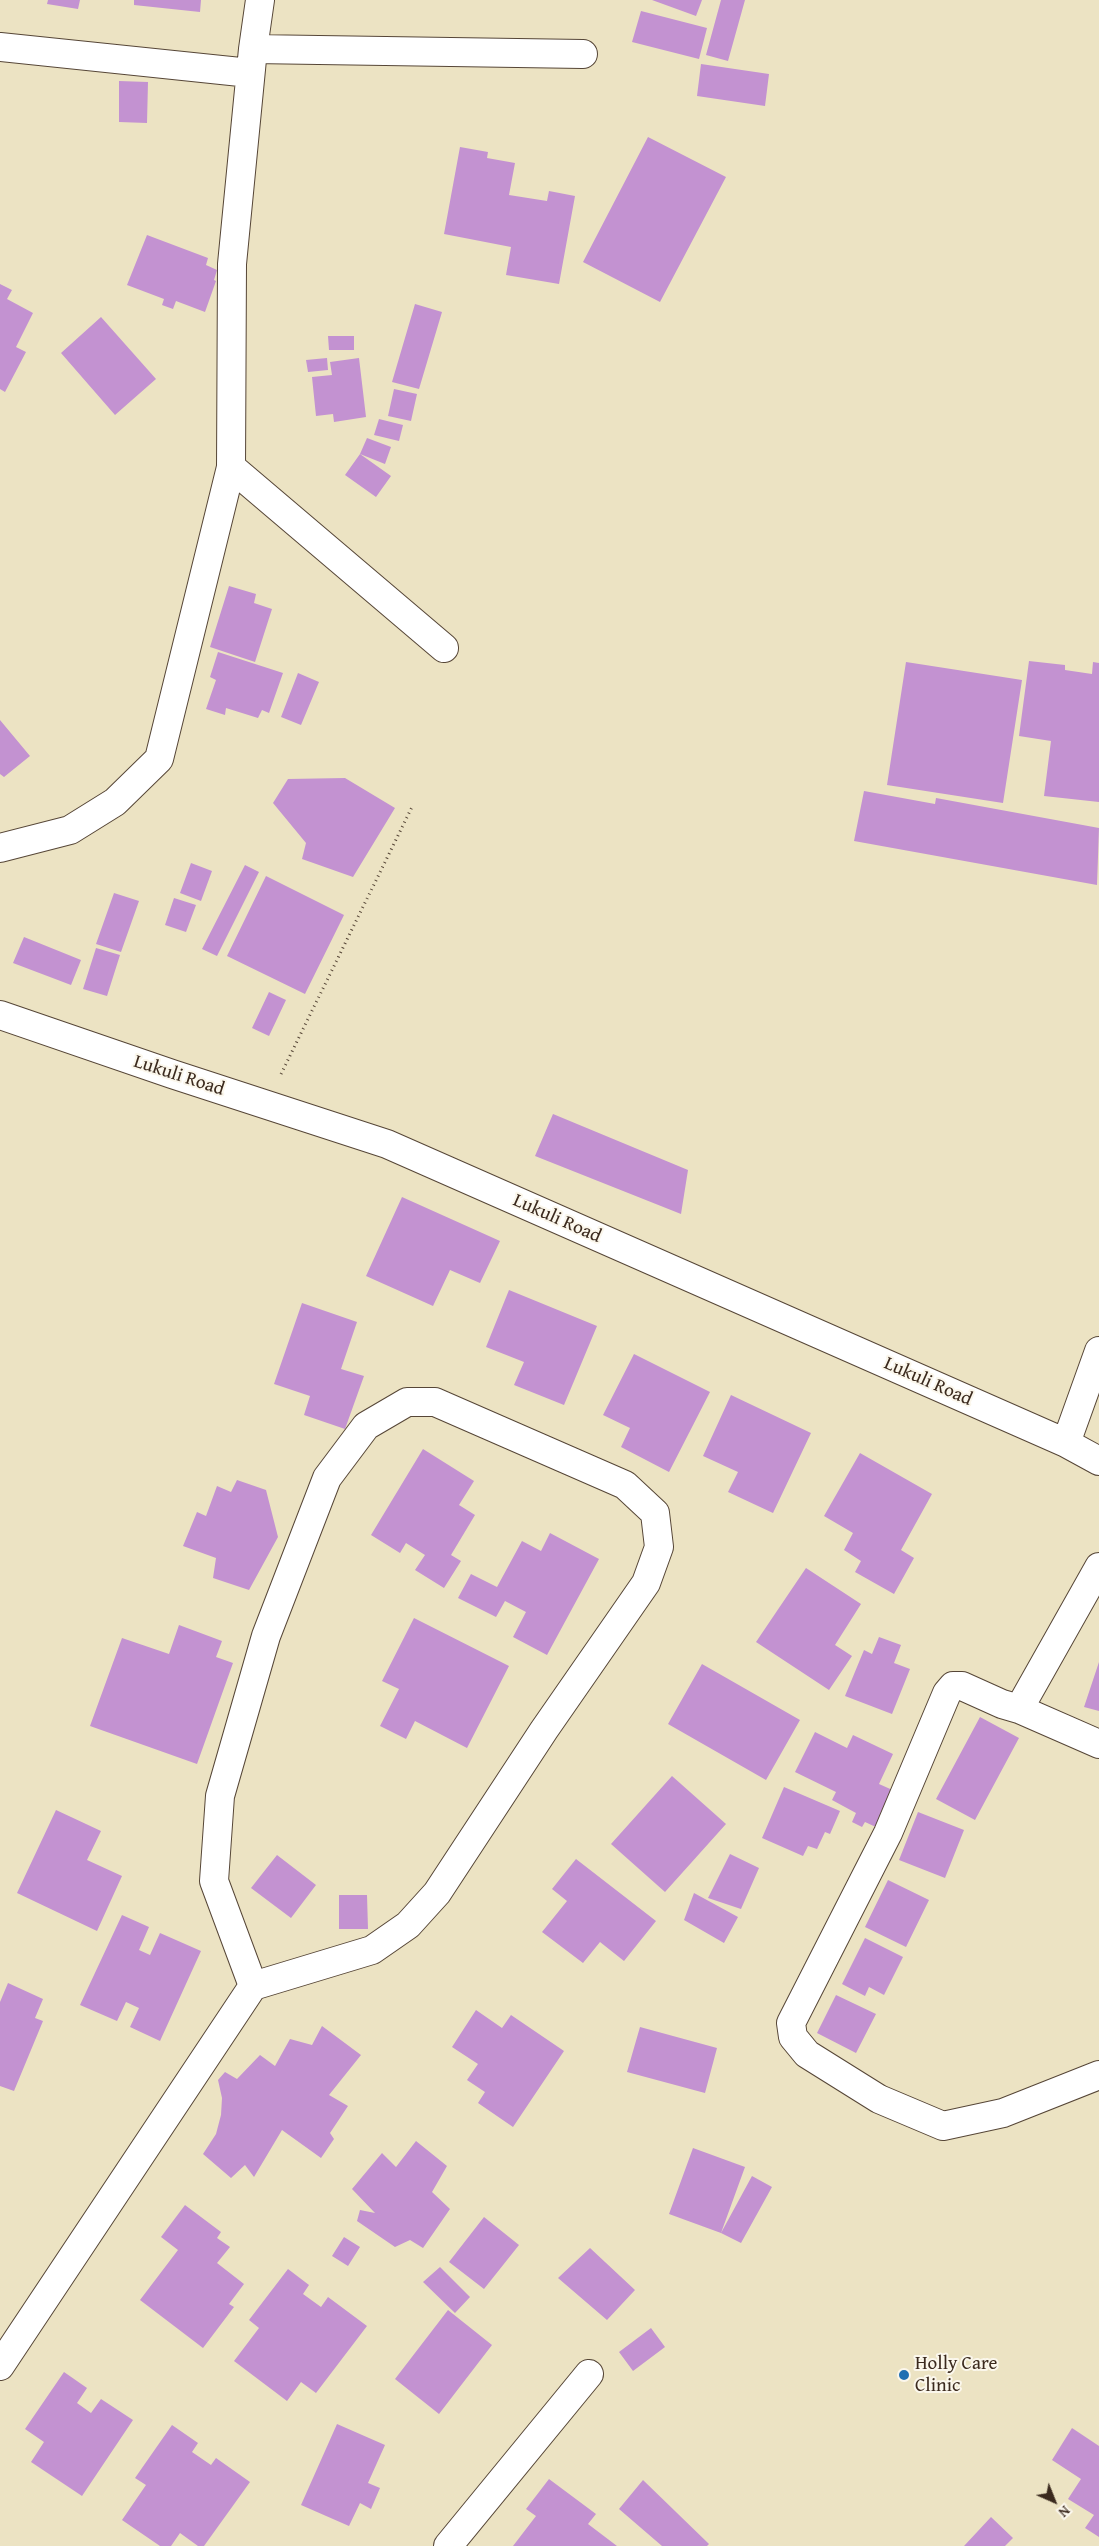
<!DOCTYPE html>
<style>
body{margin:0}
#map{position:relative;width:1099px;height:2546px;overflow:hidden;background:#ece3c3;font-family:"Gentium Book Plus",serif}
canvas{display:block}
.north{position:absolute;left:1029px;top:2476px;width:50px;height:50px;-webkit-text-stroke:4px #fbf7ec;paint-order:stroke;rotate:136deg;font-size:14px;font-weight:700;line-height:20px;text-align:center;color:#3b2a1e}
.north::after{content:'';display:block;margin:auto;width:18px;height:22px;background:#3b2a1e;clip-path:polygon(50% 0,100% 100%,50% 72%,0 100%)}
</style>
<div id="map">
<canvas width="1099" height="2546"></canvas>
<div class="north">N</div>
</div>
<script>
const g = document.querySelector('canvas').getContext('2d');
g.lineJoin = 'round';
function paint(path, color) { g.fillStyle = color; g.fill(path, 'evenodd'); }
const poly = rows => new Path2D(rows.map(r => 'M' + r).join(''));
function strokePath(path, color, width, dash) { g.strokeStyle = color; g.lineWidth = width; g.lineCap = dash ? 'butt' : 'round'; g.setLineDash(dash || []); g.stroke(path); }
function write(font, color, halo, rows, align = 'center') {
  g.font = font + ' "Gentium Book Plus",serif'; g.lineWidth = 4; g.setLineDash([]); g.textBaseline = 'middle'; g.strokeStyle = halo; g.fillStyle = color; for (const [text, x, y, turn = 0] of rows) {
    g.save(); g.translate(x, y); g.rotate((+turn || 0) * Math.PI / 180); g.textAlign = isNaN(turn) ? turn : align; if (halo) g.strokeText(text, 0, 0); g.fillText(text, 0, 0); g.restore();
  }
}
const building = poly([
 [48,0,80,0,78,9,47,4],
 [134,0,201,0,200,12,134,5],
 [652,0,702,0,696,16],
 [721,0,745,0,728,61,706,55],
 [641,11,707,28,699,59,632,42],
 [701,64,769,74,765,106,697,96],
 [119,81,148,82,147,123,119,122],
 [648,137,726,177,660,302,583,262],
 [460,147,488,152,487,158,515,163,509,195,547,201,549,191,575,196,559,284,506,275,511,247,444,234],
 [147,235,208,258,206,265,217,270,214,280,216,281,205,312,176,301,173,309,162,305,164,299,127,285],
 [0,284,12,290,7,299,33,313,16,347,26,352,5,392,0,389],
 [415,304,442,312,419,389,392,382],
 [101,317,156,379,115,415,61,353],
 [328,336,354,336,354,350,329,350],
 [327,358,328,370,308,372,306,360],
 [359,358,366,417,334,422,333,414,316,416,312,377,332,375,330,362],
 [394,389,417,394,411,421,388,416],
 [379,419,403,425,399,441,374,435],
 [367,438,391,447,385,464,360,454],
 [360,454,391,476,376,497,345,475],
 [229,586,256,594,254,603,272,609,255,662,210,647],
 [218,652,283,673,269,713,262,710,258,718,226,708,225,715,206,709,216,680,210,677],
 [1029,661,1065,665,1065,670,1092,674,1093,662,1099,663,1099,802,1044,796,1051,741,1019,736],
 [906,662,1022,680,1003,803,887,785],
 [298,673,319,682,301,725,281,717],
 [0,720,30,756,4,777,0,774],
 [345,778,395,808,353,877,302,859,306,843,273,803,288,779],
 [864,791,935,804,936,798,1099,828,1097,885,854,841],
 [191,863,212,871,201,901,180,893],
 [245,865,259,872,217,956,202,949],
 [266,876,344,915,305,994,227,956],
 [114,893,139,901,121,952,96,944],
 [174,898,196,905,186,932,165,925],
 [24,937,81,960,71,985,13,963],
 [96,948,120,955,107,996,83,989],
 [269,992,286,1000,269,1036,252,1028],
 [553,1114,688,1170,681,1214,535,1156],
 [402,1197,500,1241,480,1283,450,1270,433,1306,366,1276],
 [509,1290,597,1326,564,1405,514,1385,524,1362,486,1347],
 [302,1303,357,1322,341,1369,364,1376,345,1429,304,1415,310,1396,274,1384],
 [634,1354,710,1392,669,1472,621,1447,630,1428,603,1415],
 [731,1395,811,1433,773,1513,728,1492,738,1472,703,1456],
 [423,1449,474,1481,459,1505,475,1515,451,1555,461,1561,444,1588,415,1570,425,1555,406,1543,400,1553,371,1535],
 [860,1453,932,1494,901,1550,914,1558,894,1594,855,1572,861,1561,844,1550,853,1533,824,1516],
 [237,1480,266,1490,278,1537,249,1590,213,1578,216,1558,183,1546,197,1512,206,1516,217,1486,231,1492],
 [550,1533,599,1559,547,1655,513,1637,526,1612,505,1601,496,1617,458,1598,471,1574,497,1587,522,1541,541,1551],
 [806,1568,861,1604,835,1645,852,1656,829,1690,756,1642],
 [414,1618,509,1666,467,1748,415,1721,406,1739,380,1726,399,1689,382,1681],
 [179,1625,222,1641,216,1657,233,1663,197,1764,90,1726,122,1638,169,1654],
 [879,1637,901,1645,894,1663,910,1669,892,1714,845,1696,864,1650,872,1654],
 [1099,1662,1099,1711,1084,1707],
 [702,1664,800,1720,766,1780,668,1724],
 [980,1717,1019,1738,975,1820,936,1799],
 [815,1732,847,1748,853,1735,893,1754,879,1784,897,1792,878,1828,865,1822,862,1827,852,1822,856,1813,832,1800,836,1792,795,1772],
 [672,1776,726,1824,665,1892,611,1844],
 [784,1787,840,1811,830,1834,825,1832,817,1849,808,1846,803,1856,762,1838],
 [56,1810,101,1831,87,1860,122,1876,97,1931,17,1893],
 [918,1812,964,1830,945,1878,899,1860],
 [730,1854,759,1868,741,1909,708,1898],
 [277,1855,316,1885,291,1918,251,1888],
 [576,1859,656,1921,624,1961,600,1942,583,1963,542,1932,567,1901,552,1889],
 [888,1880,929,1900,906,1947,865,1927],
 [694,1893,738,1917,724,1943,684,1920],
 [339,1895,367,1895,368,1929,339,1929],
 [122,1915,149,1927,139,1950,150,1955,160,1933,201,1951,160,2041,130,2027,139,2008,126,2002,117,2021,80,2005],
 [865,1938,903,1957,884,1995,869,1987,865,1996,842,1984],
 [8,1983,43,1999,35,2018,43,2021,14,2091,0,2086,0,2002],
 [836,1995,876,2014,856,2053,817,2033],
 [476,2010,502,2028,511,2015,564,2051,513,2127,478,2103,485,2092,467,2080,478,2064,452,2047],
 [322,2026,361,2055,329,2095,348,2106,330,2133,334,2139,321,2158,282,2130,254,2177,245,2165,231,2178,203,2154,216,2134,221,2115,222,2098,218,2080,225,2072,237,2079,260,2055,275,2066,290,2039,312,2045],
 [640,2027,717,2048,705,2093,627,2072],
 [416,2141,447,2166,432,2192,450,2209,423,2248,410,2240,395,2247,357,2221,360,2210,375,2213,352,2189,382,2153,396,2167],
 [693,2148,745,2167,721,2233,669,2214],
 [752,2176,772,2187,741,2243,721,2233],
 [185,2205,221,2232,217,2238,230,2247,217,2263,244,2284,229,2304,234,2307,203,2348,140,2300,178,2250,161,2237],
 [484,2217,519,2245,484,2289,449,2262],
 [344,2237,360,2247,348,2266,332,2256],
 [590,2248,635,2290,607,2320,558,2278],
 [440,2267,470,2297,455,2313,423,2282],
 [288,2269,309,2285,303,2294,321,2307,328,2297,367,2326,316,2393,301,2382,287,2401,234,2361,259,2328,249,2320],
 [448,2310,492,2345,439,2414,395,2379],
 [651,2328,665,2347,633,2371,619,2352],
 [64,2372,87,2388,77,2403,91,2413,101,2399,133,2420,82,2496,31,2462,44,2442,25,2429],
 [337,2424,385,2445,368,2483,380,2488,371,2509,360,2503,349,2526,301,2505],
 [172,2425,198,2443,192,2452,211,2465,216,2458,250,2482,204,2546,198,2546,180,2533,171,2546,160,2546,122,2520,146,2485,135,2478],
 [1072,2428,1099,2446,1099,2537,1085,2528,1094,2515,1068,2499,1081,2479,1052,2460],
 [549,2479,596,2514,588,2524,617,2546,513,2546,536,2516,526,2509],
 [643,2480,709,2544,707,2546,662,2546,619,2509],
 [991,2517,1013,2538,1005,2546,964,2546]
]);
const path = poly([
 [281,1074,413,805]
]);
const minor = poly([
 [0,47,250,73],
 [253,49,583,54],
 [231,467,444,648],
 [0,848,70,830,115,802,159,759,231,467,232,264,253,49,260,0],
 [0,1015,172,1074,387,1144,1066,1443,1099,1461],
 [1066,1443,1099,1351],
 [1099,1567,1019,1709,1002,1704,962,1686,953,1686,947,1693,888,1833,791,2023,793,2037,807,2054,879,2099,943,2126,1003,2113,1099,2075],
 [1019,1709,1099,1744],
 [0,2366,253,1986,372,1950,408,1925,437,1893,544,1730,646,1583,659,1547,655,1513,625,1485,435,1402,407,1402,366,1426,327,1478,266,1636,220,1796,214,1881,253,1986],
 [448,2546,589,2374]
]);
const markers = [
 [904,2375,6,"#1f6fb2"]
];
const streetNames = [
 ["Lukuli Road",179,1076,18],
 ["Lukuli Road",557,1219,24],
 ["Lukuli Road",928,1382,24]
];
const poiNames = [
 ["Holly Care",915,2364],
 ["Clinic",915,2386]
];
paint(building, '#c392d1');
strokePath(minor, '#564637', 30);
strokePath(path, '#564637', 3, [1, 4]);
strokePath(minor, '#fff', 28);
for (const [x, y, r, color] of markers) { const dot = new Path2D(); dot.arc(x, y, r, 0, 2 * Math.PI); g.fillStyle = color; g.fill(dot); strokePath(dot, '#fbf7ec', 2); }
write('19px', '#3b2a1e', '#fbf7ec', streetNames);
write('19px', '#3b2a1e', '#fbf7ec', poiNames, 'left');
</script>
